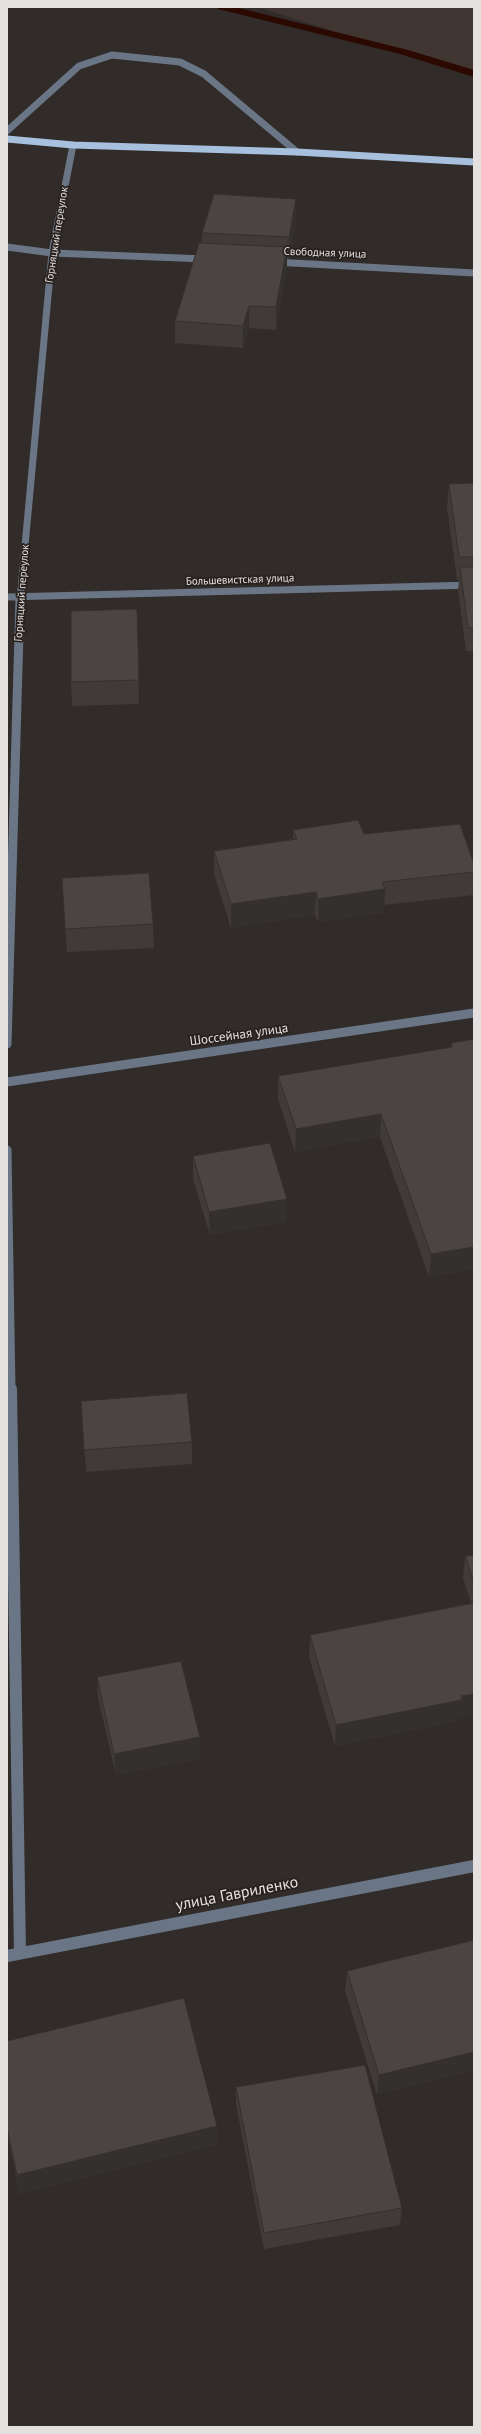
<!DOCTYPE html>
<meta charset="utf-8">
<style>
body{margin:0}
#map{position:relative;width:481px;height:2434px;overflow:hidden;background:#312b29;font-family:"PT Sans",sans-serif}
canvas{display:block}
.frame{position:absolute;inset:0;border:8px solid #e4e0df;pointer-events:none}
</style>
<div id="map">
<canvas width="481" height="2434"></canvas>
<div class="frame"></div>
</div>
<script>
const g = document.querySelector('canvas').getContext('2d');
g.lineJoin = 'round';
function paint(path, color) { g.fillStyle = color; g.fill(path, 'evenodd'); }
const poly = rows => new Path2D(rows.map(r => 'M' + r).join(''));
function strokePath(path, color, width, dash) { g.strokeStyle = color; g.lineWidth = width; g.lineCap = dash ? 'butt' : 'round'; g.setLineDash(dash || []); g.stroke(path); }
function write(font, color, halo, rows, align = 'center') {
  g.font = font + ' "PT Sans",sans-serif'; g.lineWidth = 3.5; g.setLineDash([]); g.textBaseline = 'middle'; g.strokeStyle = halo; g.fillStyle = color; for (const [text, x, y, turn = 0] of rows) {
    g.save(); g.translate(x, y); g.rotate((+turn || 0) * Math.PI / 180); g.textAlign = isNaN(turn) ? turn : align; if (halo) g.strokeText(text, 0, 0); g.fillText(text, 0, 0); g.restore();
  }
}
const built = poly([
 [257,7,474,7,474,76]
]);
const stream = poly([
 [217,7,235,7,408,50,474,70,474,77,400,54,218,9,217,7]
]);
const minorFar2 = poly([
 [7,131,79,66,112,55,180,62,204,74,297,152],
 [7,247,52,253,206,259],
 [274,262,474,273],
 [7,597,474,585],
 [20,600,52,253,73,145]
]);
const minorFar1 = poly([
 [7,1044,20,599],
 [7,1082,474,1013],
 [7,1150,11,1390]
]);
const minor = poly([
 [11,1389,20,1953],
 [7,1956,474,1866]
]);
const major = poly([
 [7,139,73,145,297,152,474,162]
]);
const wall = poly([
 [296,221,289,259,287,259,287,269,276,330,249,328,243,348,175,343,175,321,202,243,202,233],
 [474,483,474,651,466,651,458,590,459,580,457,580,447,507,449,484],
 [137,609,139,704,72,706,71,682],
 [293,830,364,834,474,864,474,895,384,905,384,913,318,922,315,915,231,928,214,874,214,851,293,839],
 [62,878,153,924,154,948,67,952],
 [474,1039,474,1269,429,1277,380,1137,295,1152,278,1099,278,1076,450,1048,451,1043],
 [193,1156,287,1199,287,1222,210,1235,193,1179],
 [81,1401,192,1442,192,1464,86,1472],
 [474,1555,474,1715,460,1718,459,1721,335,1746,309,1657,310,1635,471,1603,463,1578,465,1556],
 [97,1677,200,1737,200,1759,116,1775,98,1698],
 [474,1940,377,2095,345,1991,347,1971],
 [7,2041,217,2145,20,2194,7,2134],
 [236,2087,402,2208,400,2225,264,2249,236,2105]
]);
const shadedWall = poly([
 [296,199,296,221,289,259,289,237],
 [287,247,287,269,276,330,276,307],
 [249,306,249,328,243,348,243,326],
 [385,889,384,913,318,922,318,899],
 [316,892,315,915,231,928,231,904],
 [381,1114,380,1137,295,1152,296,1129],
 [287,1199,287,1222,210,1235,209,1212],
 [474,1247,474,1269,429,1277,431,1254],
 [474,1694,474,1715,460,1718,459,1721,335,1746,336,1725],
 [200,1737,200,1759,116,1775,114,1754],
 [474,2052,474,2071,377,2095,379,2075],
 [217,2126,217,2145,20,2194,17,2175]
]);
const building = poly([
 [214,194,296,199,289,237,202,233,214,194],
 [199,243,287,247,276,307,249,306,243,326,175,321,199,243],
 [474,483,474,557,459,557,449,484,474,483],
 [460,567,474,567,474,628,468,628,460,567],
 [137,609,139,680,71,682,71,611,137,609],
 [358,820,364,834,460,824,474,864,474,872,382,882,385,889,318,899,316,892,231,904,214,851,297,839,293,830,358,820],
 [149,873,153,924,65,929,62,878,149,873],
 [474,1039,474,1247,431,1254,381,1114,296,1129,278,1076,452,1047,451,1043,474,1039],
 [270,1143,287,1199,209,1212,193,1156,270,1143],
 [187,1393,192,1442,84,1450,81,1401,187,1393],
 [474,1555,474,1582,465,1556,474,1555],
 [474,1603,474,1694,461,1696,462,1700,336,1725,310,1635,474,1603],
 [181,1661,200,1737,114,1754,97,1677,181,1661],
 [474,1940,474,2052,379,2075,347,1971,474,1940],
 [184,1998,217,2126,17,2175,7,2128,7,2041,184,1998],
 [365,2065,402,2208,264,2233,236,2087,365,2065]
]);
const farStreetnames = [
 ["Горняцкий переулок",57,235,-81],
 ["Свободная улица",325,253,2],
 ["Большевистская улица",240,580,-2],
 ["Горняцкий переулок",22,593,-86]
];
const streetNames = [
 ["Шоссейная улица",239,1035,-8]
];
const nearStreetnames = [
 ["улица Гавриленко",237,1894,-11]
];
paint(built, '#413531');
paint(stream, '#2b0901');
strokePath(minorFar2, '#6a7685', 7);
strokePath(minorFar1, '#6a7685', 9);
strokePath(minor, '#6a7685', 12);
strokePath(major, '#a7c0de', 7);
paint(wall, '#403a39');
paint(shadedWall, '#34302e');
paint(building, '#4b4442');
strokePath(building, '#34302e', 1);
write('11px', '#e4e0df', '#27211f', farStreetnames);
write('13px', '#e4e0df', '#27211f', streetNames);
write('16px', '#e4e0df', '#27211f', nearStreetnames);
</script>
